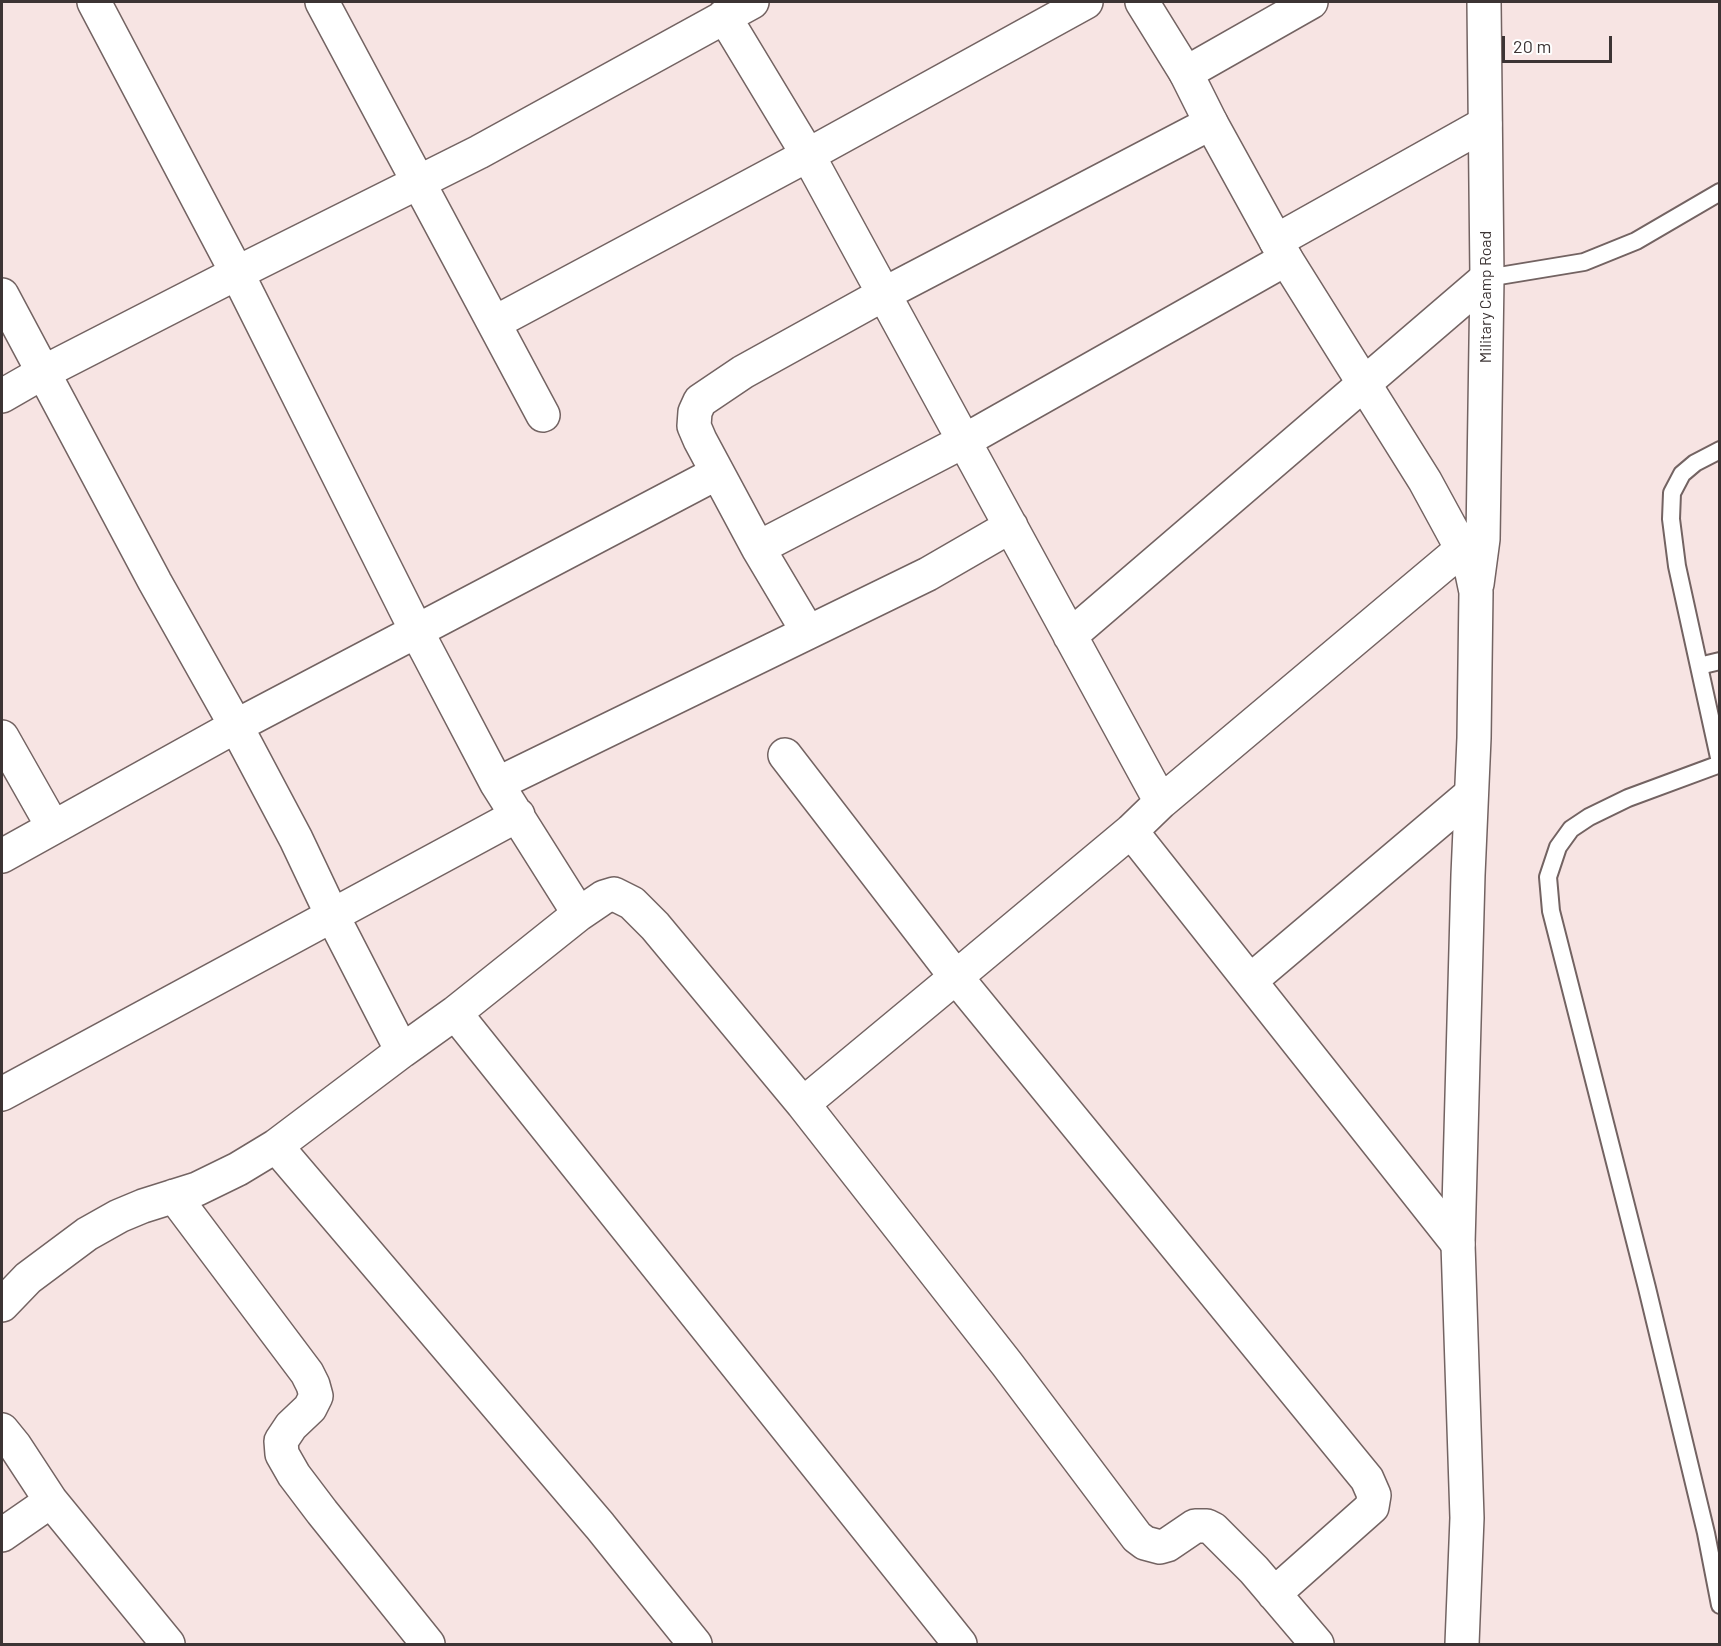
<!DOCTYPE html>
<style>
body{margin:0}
#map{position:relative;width:1721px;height:1646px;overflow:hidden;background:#f7e4e3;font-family:Barlow,sans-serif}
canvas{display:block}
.frame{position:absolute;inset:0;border:3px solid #3c3434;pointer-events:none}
.scale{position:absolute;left:1502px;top:36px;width:110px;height:27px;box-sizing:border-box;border:3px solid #3c3434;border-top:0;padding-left:8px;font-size:18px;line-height:21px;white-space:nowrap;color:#3c3434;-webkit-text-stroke:4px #fff;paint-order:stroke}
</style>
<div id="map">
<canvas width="1721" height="1646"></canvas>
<div class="frame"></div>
<div class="scale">20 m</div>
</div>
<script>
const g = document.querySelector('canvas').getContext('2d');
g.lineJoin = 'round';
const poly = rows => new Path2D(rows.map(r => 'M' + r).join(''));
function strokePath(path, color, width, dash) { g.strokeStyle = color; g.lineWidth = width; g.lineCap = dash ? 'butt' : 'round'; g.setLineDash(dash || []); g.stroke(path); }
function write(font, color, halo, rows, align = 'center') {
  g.font = font + ' Barlow,sans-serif'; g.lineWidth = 4.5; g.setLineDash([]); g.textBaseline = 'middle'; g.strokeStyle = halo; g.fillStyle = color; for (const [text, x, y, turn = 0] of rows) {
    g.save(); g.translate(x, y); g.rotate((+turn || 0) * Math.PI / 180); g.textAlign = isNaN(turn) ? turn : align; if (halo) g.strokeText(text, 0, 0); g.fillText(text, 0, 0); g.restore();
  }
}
const service = poly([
 [1487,278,1584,262,1636,241,1720,192],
 [1720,450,1695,463,1682,474,1672,493,1671,519,1677,566,1720,762],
 [1699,666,1720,661],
 [1720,764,1628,798,1589,817,1571,829,1558,847,1548,877,1551,911,1647,1288,1706,1533,1720,1605]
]);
const minor = poly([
 [94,2,237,273,417,632,497,784,579,914],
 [322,2,543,415],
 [724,16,808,155,1161,802],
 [1186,73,1311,2],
 [1276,241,1485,124],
 [2,295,155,582,236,726,296,839,332,915,402,1051],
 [494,323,808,155,1086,2],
 [2,396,42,373,237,273,479,152,752,2],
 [758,548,964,441,1286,259],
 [808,632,758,548,700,440,694,426,695,412,700,401,743,372,884,294,1211,123],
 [1070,636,1487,278],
 [2,737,53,827],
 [785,755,956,977,1367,1479,1374,1495,1372,1507,1274,1594],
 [497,784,928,574,1011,526],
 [1131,831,1458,1244],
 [2,856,236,726,717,473],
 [1250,981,1471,794],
 [455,1013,960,1644],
 [2,1094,518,815],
 [803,1104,956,977,1131,831,1161,802,1462,549],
 [276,1146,600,1526,695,1644],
 [174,1196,307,1373,313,1385,316,1396,310,1408,291,1426,281,1441,282,1454,294,1475,322,1512,428,1644],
 [2,1305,28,1278,87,1234,119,1216,143,1206,197,1189,238,1169,276,1146,402,1051,455,1013,579,914,604,897,614,894,632,903,655,926,803,1104,1007,1364,1137,1537,1145,1543,1160,1547,1167,1545,1195,1526,1207,1526,1213,1529,1254,1570,1317,1644],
 [2,1430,15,1446,51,1501,168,1644],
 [2,1535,51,1501]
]);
const tertiary = poly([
 [1142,2,1186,73,1211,123,1286,259,1425,481,1462,549,1472,573,1476,592,1474,738,1468,875,1458,1244,1467,1518,1462,1644],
 [1477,584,1483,539,1487,278,1484,2]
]);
const streetNames = [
 ["Military Camp Road",1486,297,-90]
];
strokePath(service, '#736362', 20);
strokePath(minor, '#736362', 36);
strokePath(tertiary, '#736362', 36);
strokePath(service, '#fff', 16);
strokePath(minor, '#fff', 33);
strokePath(tertiary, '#fff', 33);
write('16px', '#3c3434', '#fff', streetNames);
</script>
